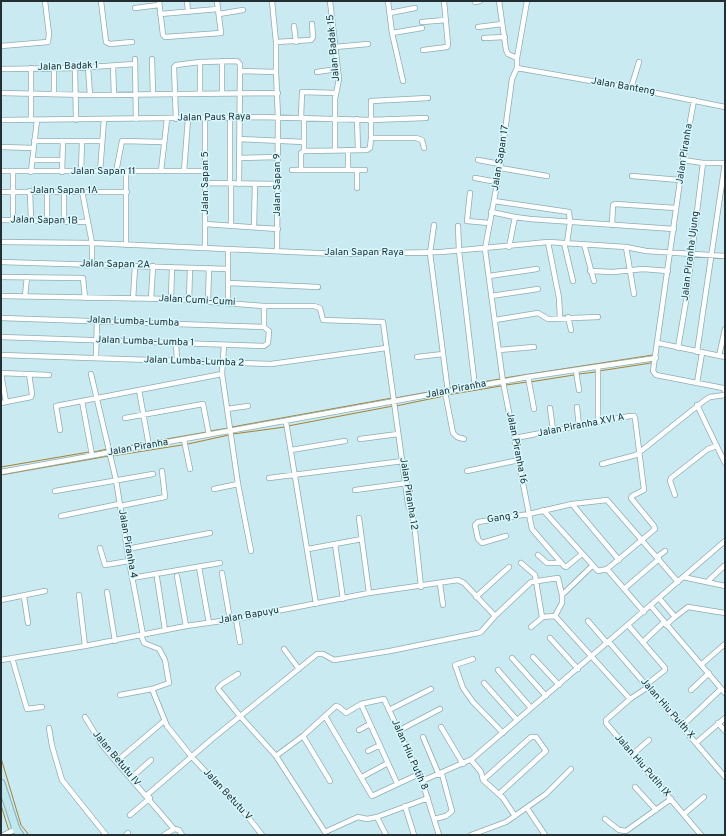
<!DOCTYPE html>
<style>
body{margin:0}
#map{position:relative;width:726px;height:836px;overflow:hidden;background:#c9eaf1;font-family:Overpass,sans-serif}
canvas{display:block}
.frame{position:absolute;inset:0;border:2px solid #232f32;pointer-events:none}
</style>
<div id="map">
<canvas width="726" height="836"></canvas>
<div class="frame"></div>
</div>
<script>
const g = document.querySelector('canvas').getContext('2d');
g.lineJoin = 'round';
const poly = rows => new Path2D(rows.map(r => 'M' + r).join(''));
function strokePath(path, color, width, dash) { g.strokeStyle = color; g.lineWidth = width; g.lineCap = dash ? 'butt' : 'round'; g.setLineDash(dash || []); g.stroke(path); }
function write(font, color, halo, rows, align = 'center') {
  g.font = font + ' Overpass,sans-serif'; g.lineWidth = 3; g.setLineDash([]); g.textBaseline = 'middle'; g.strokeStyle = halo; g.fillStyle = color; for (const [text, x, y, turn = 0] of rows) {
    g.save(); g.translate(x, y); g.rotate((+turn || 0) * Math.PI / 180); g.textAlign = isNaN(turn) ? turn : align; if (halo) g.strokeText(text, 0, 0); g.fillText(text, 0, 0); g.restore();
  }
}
const stream = poly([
 [599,371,651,363],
 [579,374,596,372],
 [504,378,653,355],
 [530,382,574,375],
 [476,383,500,379],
 [506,385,527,382],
 [448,388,473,384],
 [447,395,501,386],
 [395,398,445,389],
 [396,406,444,396],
 [288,426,393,406],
 [232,427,392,398],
 [210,431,229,428],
 [233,434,285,427],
 [149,442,207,432],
 [188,444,229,435],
 [110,449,146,443],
 [94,452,107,449],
 [112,456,182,445],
 [1,467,89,452],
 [1,475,109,456],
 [1,758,21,825,29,835],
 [1,805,9,831]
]);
const street = poly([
 [101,1,106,42,110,44,132,42],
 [159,1,163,35,165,37,221,33,217,1],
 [187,1,188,12],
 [272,1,276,42,276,72],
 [330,1,339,79,335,99,335,150],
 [388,1,392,33,403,81],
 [499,1,506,50,508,54,517,58],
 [527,1,517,58,517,68,631,88,725,107],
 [475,2,480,1],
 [135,8,159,5],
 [390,13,415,8],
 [160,14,218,9],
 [219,14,243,10],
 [422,22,446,20],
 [294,26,296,42],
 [478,27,502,24],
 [392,33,422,28],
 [484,38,505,37],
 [276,42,311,40,313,37,312,24],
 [1,46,48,42,49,34,45,1],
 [335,47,368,44],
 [423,50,447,47,448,45,444,1],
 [135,59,136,119],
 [152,59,153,94],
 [222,61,222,93],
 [200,62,200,93],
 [113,66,114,95],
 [88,67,90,95],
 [75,68,76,120],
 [1,69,75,68,135,64],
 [317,72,337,69],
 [631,88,639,62],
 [1,93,90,95,278,93],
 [54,94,54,68],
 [694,100,683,160,653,371,656,375,723,388,725,391],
 [301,118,302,92,336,93],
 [176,119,174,67,176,65,200,62,237,61,240,64,240,71,276,72,278,118,277,251],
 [357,119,358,150],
 [1,120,259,117,370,120,426,118],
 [31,120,31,68],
 [371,138,416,138,422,140,424,148],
 [239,139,304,142],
 [34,141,102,141],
 [1,147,33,148],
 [348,150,348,170],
 [304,151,304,118],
 [239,158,278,157],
 [32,160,62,160],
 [478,160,500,164],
 [683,160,703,163,725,163],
 [500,168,547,176],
 [292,170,301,170],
 [365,170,301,170,301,153,304,151,367,150,370,148,371,138,371,101,428,98],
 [1,171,206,171],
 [161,171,167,119],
 [184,171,188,119],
 [13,172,13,220],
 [31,172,37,120],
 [62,172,63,141],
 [81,172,82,141],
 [100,172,104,119],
 [116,172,122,141,164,142],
 [126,172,126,245],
 [632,176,680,180],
 [475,178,497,182],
 [205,183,278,184],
 [231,183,231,226],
 [230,184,230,117],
 [239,184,240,71],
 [357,188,357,170],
 [30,191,31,220],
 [47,191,47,221],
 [82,191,92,243,92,265],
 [1,192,127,192],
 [64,192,64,222],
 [470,193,467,221,489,223],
 [494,201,569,212,570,222,567,243],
 [491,212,515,217],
 [1,220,87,222],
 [205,224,278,229],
 [434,225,430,253,448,392],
 [612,225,613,205,615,204,676,208],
 [458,226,459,251,475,387],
 [254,227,255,184],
 [1,242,92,243,338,254,441,252,548,242,626,247,646,251,725,256],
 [548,242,559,298,560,318],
 [564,243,573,281],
 [584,244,594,281],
 [509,247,515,217,530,219,674,229],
 [626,247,634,294],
 [205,248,205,118],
 [1,262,228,269],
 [590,271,613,272,643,269,668,271],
 [489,276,537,269],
 [1,277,83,278,85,298],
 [229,283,318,287],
 [1,296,171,299,264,306,314,306,320,308,323,320,383,322,408,504,414,522,421,587],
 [25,296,27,277],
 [491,296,538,289],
 [133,299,135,267],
 [151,299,153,266],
 [171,299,172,267],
 [189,301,190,268],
 [208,301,209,268],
 [228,303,228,250],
 [568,317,571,330],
 [1,318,264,327],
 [495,320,538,313,548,319,598,317],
 [264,327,264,306],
 [1,337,264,346,268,343,269,331,264,327],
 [176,342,177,361],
 [658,343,725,357],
 [678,348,686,301,703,163],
 [499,350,534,347],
 [697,352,725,163],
 [1,355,271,364,386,348],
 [719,356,725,329],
 [417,357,443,354],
 [96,358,97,321],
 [598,368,598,422],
 [576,371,579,390],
 [1,373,49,375],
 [1,374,6,402],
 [91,374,116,480,129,561,143,635],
 [222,374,224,345],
 [528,377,534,409],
 [697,383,702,353],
 [139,390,222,374,238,484,251,551],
 [445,392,453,433,457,437,464,439],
 [82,401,92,455],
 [1,403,31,397,32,394,29,374],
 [697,405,725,463],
 [577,407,579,426],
 [550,408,553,430],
 [227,409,248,406],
 [125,418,203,404,209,435],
 [286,422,316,604],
 [60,430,56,406,139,390,149,446],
 [515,438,630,416,634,416,635,418,644,490,632,496,631,498,654,526,655,529,607,569,598,571,543,510],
 [360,439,398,434],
 [184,440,190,469],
 [291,450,345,441],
 [602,464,636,455,705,400,710,397,725,395],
 [467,471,519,460],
 [1,472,528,377,656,358],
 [269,478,403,461],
 [214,489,238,484],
 [355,490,407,483],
 [55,491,153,474],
 [675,495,670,481,671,478,708,449,717,446],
 [572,504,619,560],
 [120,506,165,497,162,471],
 [61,516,119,504],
 [359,518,369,593],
 [506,536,482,543,478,539,475,525,478,522,529,514,503,382,485,249,500,168,512,79,517,68],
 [335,544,343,599],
 [100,548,105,565,129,561],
 [127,549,210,533],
 [308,549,362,539],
 [582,554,566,567,564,566,532,529,529,514,572,504,607,500,678,582],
 [538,555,547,563,561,563],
 [657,557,665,551],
 [521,563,535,575,542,617,555,616],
 [199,567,209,623],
 [607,569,644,612],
 [222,573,230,620],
 [177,576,186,626],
 [683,577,725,586],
 [132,578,220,563],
 [157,578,165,630],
 [707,582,724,566],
 [440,584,443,605],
 [624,589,659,559],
 [107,592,115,641],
 [79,595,85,646],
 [562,595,592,566],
 [24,597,28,623],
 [476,597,509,567],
 [659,598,675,617,688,607,725,613],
 [1,600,45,591],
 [651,606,725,693],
 [236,619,240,642],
 [588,621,607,643],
 [628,625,665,668,665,670,646,685],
 [666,625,675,617],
 [531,627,543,617],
 [141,635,144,643,159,649,165,660,169,683,152,689,167,726,191,756,248,817,262,835],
 [550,638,578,669],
 [609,642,725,777],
 [643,642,664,622],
 [284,649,299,669],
 [533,657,559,685],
 [12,658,27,709,42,707],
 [512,658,546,696],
 [473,659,455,665,463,688,473,702,503,733],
 [1,660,85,646,186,626,236,619,369,593,458,580,464,583,495,616,531,582,558,578,562,595,562,603,555,616,630,699,648,687],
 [702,664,725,644],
 [498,670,531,708],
 [238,674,222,684,218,688,219,690,240,716,276,756,325,832,358,817,367,819,377,817,428,798],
 [484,683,517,720],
 [691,690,709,673],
 [120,695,152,689],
 [630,699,606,720,606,723,701,835],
 [361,704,384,699,422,781,439,835],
 [389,710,431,689],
 [325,716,372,796,419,774],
 [85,717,102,745,174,829,164,835],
 [718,723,725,731],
 [682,726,721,689],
 [441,727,463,764],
 [49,728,52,746,62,780,106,835],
 [359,730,370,724],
 [398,731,440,709],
 [303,736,330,781],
 [423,737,439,775],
 [696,743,725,718],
 [368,751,380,745],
 [633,754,649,740],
 [276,756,303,736,336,706,339,707,346,713,361,704,397,783],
 [471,760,481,772,483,780,503,798,515,816],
 [117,761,164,721],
 [362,777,388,763],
 [131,778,151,760],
 [483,780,531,737,536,737,546,751,499,794],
 [422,781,472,759,725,541],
 [635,787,656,810],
 [147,795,212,739,317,654,323,654,334,660,390,651,478,633,481,632,495,616],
 [405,806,414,835],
 [527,808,545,835],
 [684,814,704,797],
 [130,815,150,798],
 [377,817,386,835],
 [434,819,446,816,452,811,442,774],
 [605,819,619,830,626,831,671,799],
 [174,829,179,830,182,835],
 [4,835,16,829],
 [126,835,128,833],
 [471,835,506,822,546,794,571,769]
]);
const secondary = poly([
 [1,783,16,829,20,835]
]);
const streetNames = [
 ["Jalan Badak 15",334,48,-95],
 ["Jalan Badak 1",68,67,-2],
 ["Jalan Banteng",623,87,10],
 ["Jalan Paus Raya",214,118,-1],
 ["Jalan Piranha",685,154,-81],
 ["Jalan Sapan 17",501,158,-81],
 ["Jalan Sapan 11",103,172],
 ["Jalan Sapan 5",206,183,-90],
 ["Jalan Sapan 9",278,185,-90],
 ["Jalan Sapan 1A",64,191],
 ["Jalan Sapan 1B",44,221,1],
 ["Jalan Sapan Raya",364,253],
 ["Jalan Piranha Ujung",691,256,-83],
 ["Jalan Sapan 2A",115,265,1],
 ["Jalan Cumi-Cumi",197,301,3],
 ["Jalan Lumba-Lumba",133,322,2],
 ["Jalan Lumba-Lumba 1",145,342,2],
 ["Jalan Lumba-Lumba 2",194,362,2],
 ["Jalan Piranha",456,390,-11],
 ["Jalan Piranha XVI A",581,426,-11],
 ["Jalan Piranha",138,448,-10],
 ["Jalan Piranha 16",516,448,79],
 ["Jalan Piranha 12",408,494,81],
 ["Gang 3",503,518,-9],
 ["Jalan Piranha 4",127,544,80],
 ["Jalan Bapuyu",249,616,-10],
 ["Jalan Hiu Puith X",667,709,49],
 ["Jalan Hiu Putih 8",409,755,66],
 ["Jalan Betutu IV",116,759,50],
 ["Jalan Hiu Putih IX",642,766,49],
 ["Jalan Betutu V",227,795,47]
];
strokePath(stream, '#a9812d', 1);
strokePath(street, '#8eadb4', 6);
strokePath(secondary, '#8eadb4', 9);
strokePath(street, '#fff', 4.5);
strokePath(secondary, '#bee8ee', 7);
write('10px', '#232f32', '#d6f8ff', streetNames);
</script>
